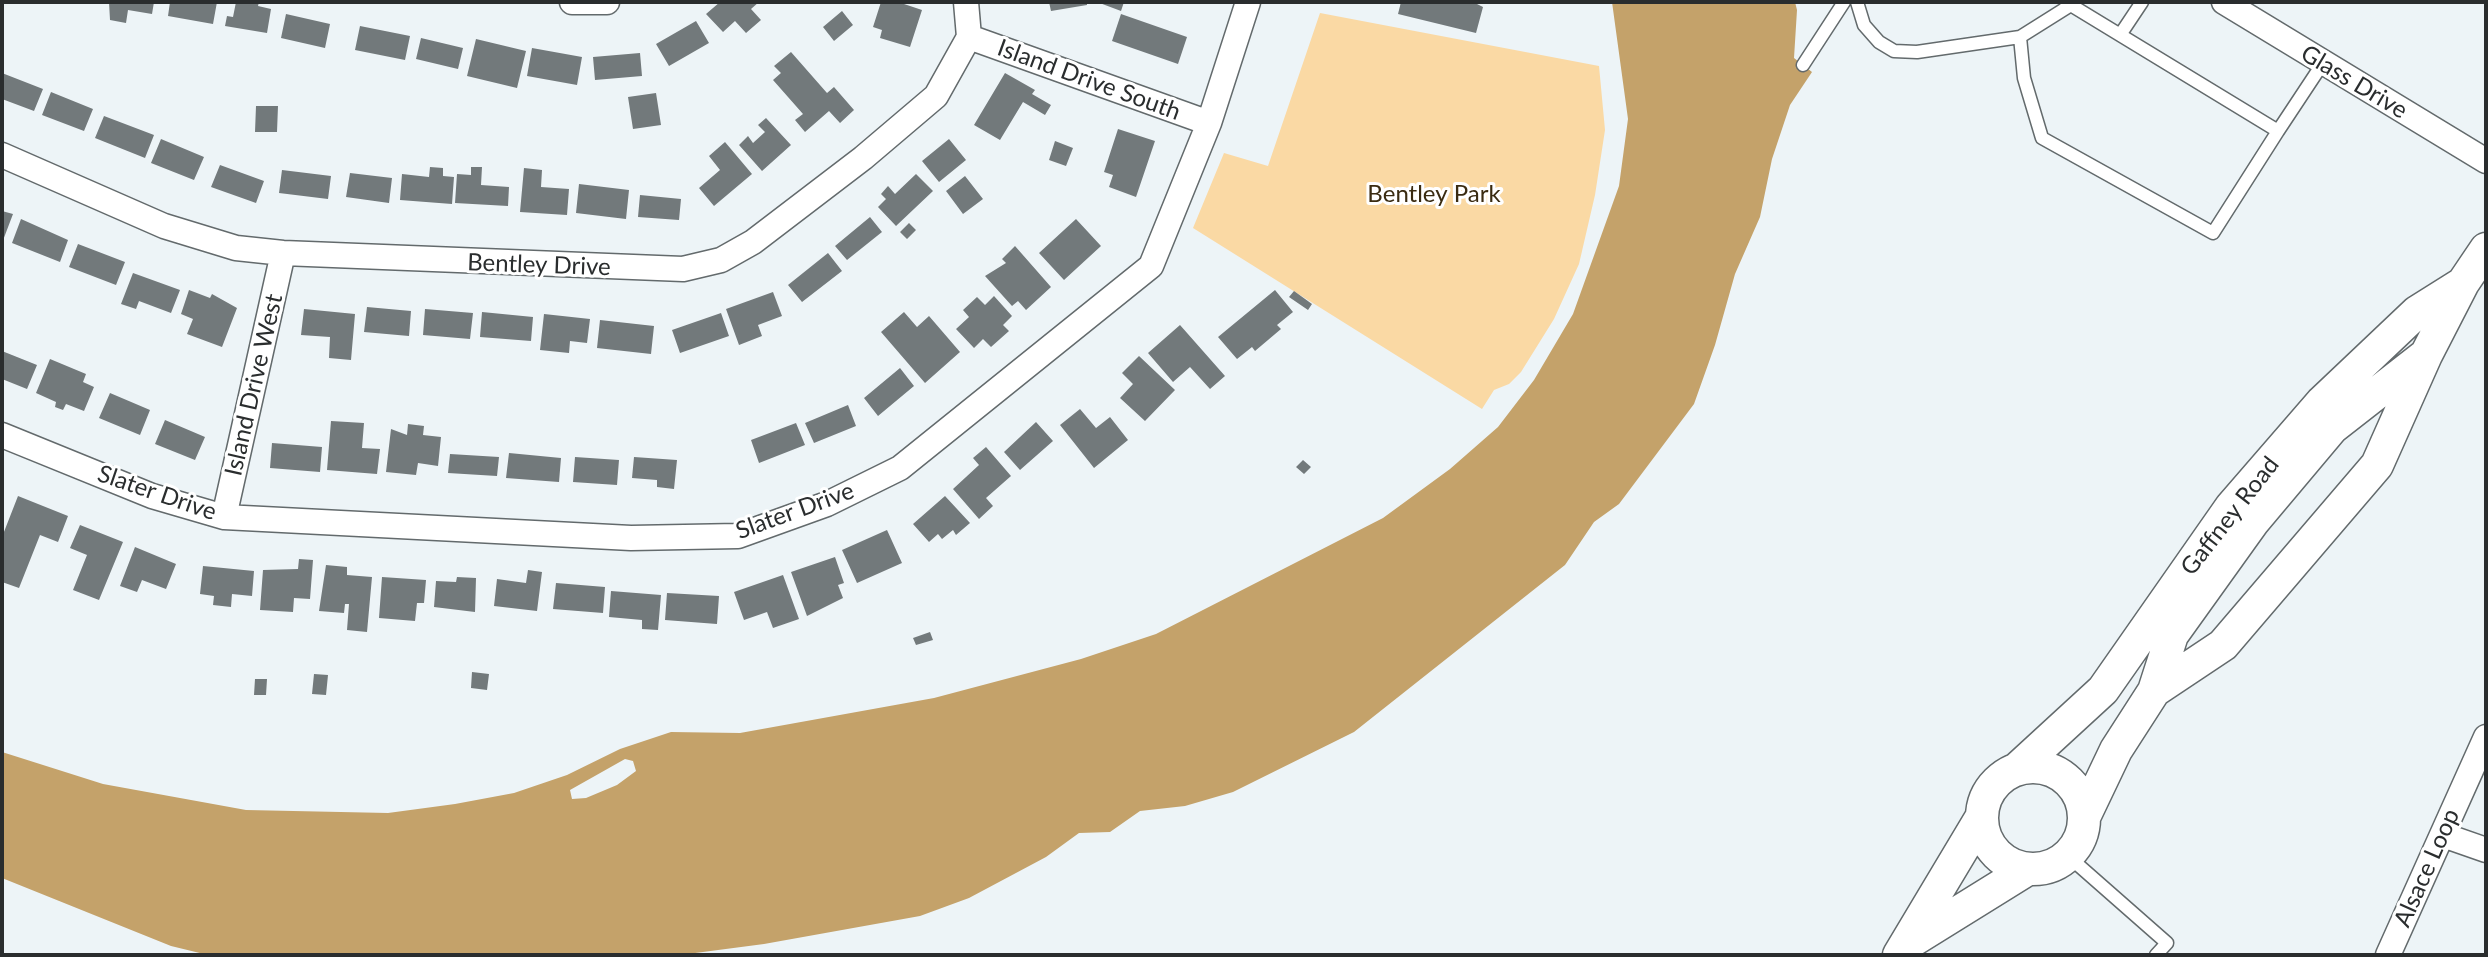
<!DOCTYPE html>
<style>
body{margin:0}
#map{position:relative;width:2488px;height:957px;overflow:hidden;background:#edf4f7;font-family:Lato,sans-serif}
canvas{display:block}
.frame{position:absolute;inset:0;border:4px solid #2a2d2e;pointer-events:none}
</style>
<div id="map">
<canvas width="2488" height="957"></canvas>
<div class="frame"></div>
</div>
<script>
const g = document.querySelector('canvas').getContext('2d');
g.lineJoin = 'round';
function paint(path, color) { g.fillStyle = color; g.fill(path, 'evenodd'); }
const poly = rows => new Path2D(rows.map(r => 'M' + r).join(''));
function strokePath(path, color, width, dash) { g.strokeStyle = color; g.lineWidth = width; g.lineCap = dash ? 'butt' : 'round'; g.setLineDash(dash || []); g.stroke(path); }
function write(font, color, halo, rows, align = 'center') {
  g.font = font + ' Lato,sans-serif'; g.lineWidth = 6; g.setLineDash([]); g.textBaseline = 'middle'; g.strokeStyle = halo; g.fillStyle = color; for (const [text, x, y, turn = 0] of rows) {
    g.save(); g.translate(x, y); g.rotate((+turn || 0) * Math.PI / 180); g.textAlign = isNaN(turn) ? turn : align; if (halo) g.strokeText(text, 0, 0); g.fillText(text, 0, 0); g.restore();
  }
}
const green = poly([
 [1320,13,1599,66,1605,130,1595,195,1579,264,1554,319,1521,372,1509,384,1494,390,1482,409,1193,228,1224,153,1268,166]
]);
const water = poly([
 [1612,2,1795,2,1797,10,1794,58,1812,72,1790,105,1772,159,1760,217,1735,274,1715,345,1694,404,1619,504,1594,522,1565,565,1354,732,1233,792,1185,806,1140,811,1110,832,1079,833,1046,857,969,898,920,916,764,944,680,955,208,955,171,946,2,878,2,752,103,784,246,810,388,813,455,804,514,793,567,775,620,749,671,732,740,733,934,698,1081,659,1156,634,1383,518,1450,469,1498,427,1534,380,1573,314,1619,186,1628,119],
 [625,759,633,761,636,771,617,785,586,798,572,799,570,790]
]);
const building = poly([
 [109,2,154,2,152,14,128,10,126,23,110,20],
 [170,2,217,2,213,24,168,16],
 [236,2,259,2,258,6,271,9,267,33,225,26,227,16,233,17],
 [720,2,759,2,751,9,761,20,746,33,735,21,723,32,706,14],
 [881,2,898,2,922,10,910,47,880,38,882,30,873,27],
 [1049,2,1087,2,1087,5,1051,11],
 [1097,2,1124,2,1121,11],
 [1401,2,1473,2,1483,7,1476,33,1398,14],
 [842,11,853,25,834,41,823,27],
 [286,14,330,24,325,48,281,38],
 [1121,14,1187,37,1178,64,1112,41],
 [696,21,709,43,669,66,656,44],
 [360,26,410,36,405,60,355,50],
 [421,38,463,48,458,69,416,59],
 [476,39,526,51,517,88,467,76],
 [532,48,582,57,577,85,527,76],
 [791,52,827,93,834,87,854,110,840,123,829,111,805,132,795,120,803,114,773,80,781,73,774,66],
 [640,53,642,76,595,80,593,57],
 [2,73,43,89,34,111,2,99],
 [1005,73,1035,90,1032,94,1051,105,1045,115,1023,102,1000,140,974,125],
 [51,92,93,109,84,131,42,115],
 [656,93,661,125,633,129,628,97],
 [256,106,278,106,277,132,255,132],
 [104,116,154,135,145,158,95,138],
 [766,118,791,145,762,171,739,145,748,136,753,143,765,132,758,125],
 [1118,129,1155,141,1136,197,1109,187,1113,175,1104,172],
 [161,139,204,157,194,180,151,163],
 [949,139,966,160,939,182,922,161],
 [1055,141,1073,148,1066,166,1049,160],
 [725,142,752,174,714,206,699,188,720,170,709,156],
 [220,165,264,181,256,203,211,187],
 [430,167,443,168,443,176,454,177,452,204,400,200,402,174,429,177],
 [471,167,482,167,481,185,509,187,508,206,455,203,457,174,471,175],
 [524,168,542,170,541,187,569,189,567,215,520,212],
 [282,170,331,176,328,199,279,193],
 [350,173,392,178,389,203,346,197],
 [916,174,933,191,896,226,878,207,886,199,881,194,888,186,895,194],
 [965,176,983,199,963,214,946,191],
 [579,184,629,190,626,219,576,213],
 [640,195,681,199,679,220,638,217],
 [2,211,13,214,2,243],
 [870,217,882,232,847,260,835,246],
 [21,219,68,240,60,262,12,243],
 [1076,219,1101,246,1064,280,1039,253],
 [909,223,916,230,907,239,900,232],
 [78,244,125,262,116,285,69,267],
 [1015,246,1051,287,1026,310,1018,301,1012,306,985,276,1006,263,1002,259],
 [828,253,842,271,802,302,788,285],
 [133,273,180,290,171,313,139,301,136,309,121,304],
 [189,290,210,298,212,294,237,308,222,347,187,334,193,319,181,314],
 [1275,290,1293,312,1277,325,1281,329,1255,351,1252,347,1237,359,1218,337],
 [1294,291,1312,304,1308,310,1289,297],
 [773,292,782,316,758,325,762,336,739,345,726,309],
 [994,296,1012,316,1003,325,1009,331,991,347,983,339,974,348,956,329,969,317,963,310,977,297,985,305],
 [367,307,411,311,409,336,364,332],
 [304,309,355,314,351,360,329,358,330,337,301,335],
 [425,309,473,313,470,339,423,335],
 [482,312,533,317,531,341,480,337],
 [904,312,917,327,929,316,960,352,925,383,881,332],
 [721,313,729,336,680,353,672,330],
 [544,314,590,319,587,343,570,341,569,353,540,350],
 [600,320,654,326,651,354,597,348],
 [1180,325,1225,376,1210,389,1190,367,1173,382,1148,353],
 [2,351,37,365,27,389,2,379],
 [1139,356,1175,390,1145,421,1120,398,1133,384,1122,373],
 [50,359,86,374,83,382,94,387,84,411,66,404,63,410,55,407,56,402,36,393],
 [900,368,914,386,878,416,864,398],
 [110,393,150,410,140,435,99,418],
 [848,405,856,426,814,443,805,423],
 [1080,409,1096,428,1110,417,1128,440,1094,468,1060,425],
 [165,420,205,437,195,460,155,444],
 [331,421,364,423,362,448,380,449,377,474,327,470],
 [1036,422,1053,441,1020,470,1004,452],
 [796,423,805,445,759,463,751,440],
 [408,424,424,426,423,435,441,437,438,466,418,463,416,475,386,472,391,429,407,435],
 [272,443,322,447,320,472,270,468],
 [986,447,1011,476,986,498,993,506,979,519,953,489,979,465,973,458],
 [509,453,561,458,559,482,506,478],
 [450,454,499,457,497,476,448,473],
 [575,457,619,460,617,485,573,482],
 [634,457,677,460,674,489,657,487,657,480,632,478],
 [1303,460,1311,467,1304,474,1296,467],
 [18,496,68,516,58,542,40,535,19,588,2,582,2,537],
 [945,496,970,523,956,535,953,530,942,539,938,534,929,542,913,524],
 [80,525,123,542,99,600,73,590,87,555,70,548],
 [887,530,902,563,857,583,842,550],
 [135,547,176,564,166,589,142,580,137,592,120,586],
 [835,557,844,583,838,585,843,598,807,616,791,572],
 [299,559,313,560,310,599,294,598,293,612,260,610,263,570,298,569],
 [326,565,347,567,347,575,372,577,367,632,347,630,349,604,345,604,344,613,319,611],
 [203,566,254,571,252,596,232,594,231,607,213,605,214,596,200,594],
 [528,570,542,572,537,611,494,606,497,579,526,583],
 [783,575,799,619,773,628,767,612,744,620,734,592],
 [382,577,426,580,424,603,417,603,415,621,379,618],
 [457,577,476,578,475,612,434,607,436,581,456,582],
 [556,583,605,587,603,613,553,609],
 [611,591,661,595,658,630,642,629,642,620,609,617],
 [667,593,719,596,717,624,665,620],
 [930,632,933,640,916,645,913,638],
 [472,672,489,674,487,690,471,688],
 [314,674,328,675,326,695,312,694],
 [255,679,267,679,266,695,254,695]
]);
const lane = poly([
 [1857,2,1864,25,1879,42,1894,51,1917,52,2020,37,2071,5],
 [2066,2,2278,131,2323,63],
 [2120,35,2142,2],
 [2020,37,2024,78,2042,138,2213,233,2278,131],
 [1803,65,1844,2],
 [2068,856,2167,943,2156,955]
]);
const street = poly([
 [572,2,607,2],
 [2224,2,2486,161],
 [969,37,1209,123],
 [2,155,164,226,236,248,283,253,683,269,721,260,753,242,863,158,936,96,969,37,966,2],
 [2,435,152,496,224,517,631,538,738,536,827,504,900,468,1151,266,1209,123,1248,2],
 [224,517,283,253],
 [2443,835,2486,850],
 [2388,955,2486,737]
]);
const secondary = poly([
 [2154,691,2172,635,2253,522,2332,428,2423,357],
 '1982 818a51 51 0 1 1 102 0a51 51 0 1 1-102 0Z',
 [2017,769,2103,690,2231,507,2322,402,2417,312,2460,285],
 [2085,815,2116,750,2154,691,2223,645,2377,465,2426,355,2463,283,2486,249],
 [1912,941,2028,869],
 [1899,955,1981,818]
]);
const streetNames = [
 ["Island Drive South",1089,80,20],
 ["Glass Drive",2354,82,31],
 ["Bentley Drive",539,265,2],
 ["Island Drive West",254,385,-77],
 ["Slater Drive",157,493,19],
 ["Slater Drive",795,511,-20],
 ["Gaffney Road",2230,516,-52],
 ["Alsace Loop",2427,868,-66]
];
const parkNames = [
 ["Bentley Park",1434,194]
];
paint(green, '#fad9a4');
paint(water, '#c4a26a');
paint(building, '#72797b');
strokePath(lane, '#636a6c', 15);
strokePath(street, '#636a6c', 27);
strokePath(secondary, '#636a6c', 35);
strokePath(lane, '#fff', 12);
strokePath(street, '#fff', 24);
strokePath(secondary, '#fff', 32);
write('24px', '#2a2d2e', '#fff', streetNames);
write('24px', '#3a2b11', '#fff', parkNames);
</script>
